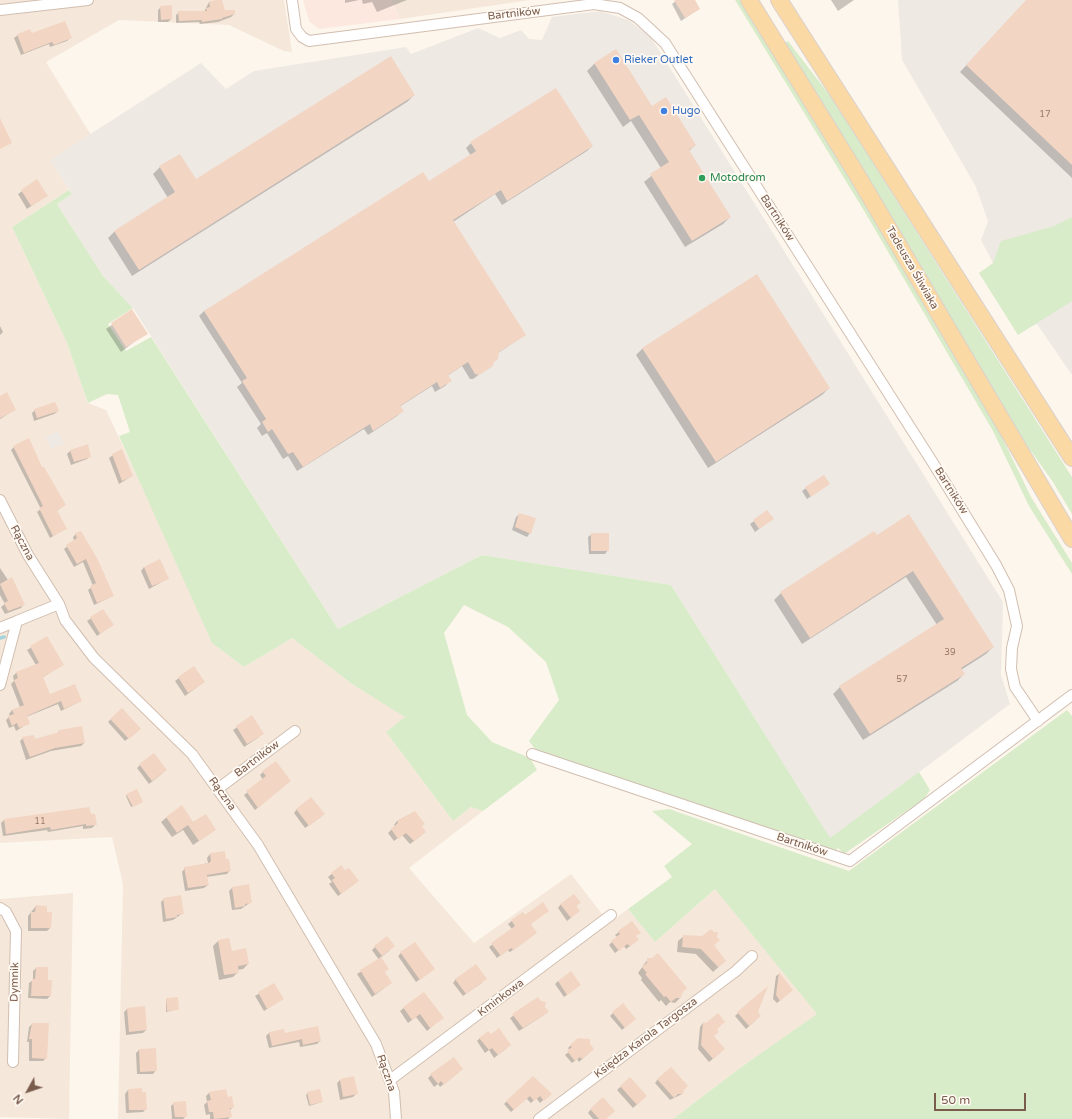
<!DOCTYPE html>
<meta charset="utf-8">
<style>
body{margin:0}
#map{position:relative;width:1072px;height:1119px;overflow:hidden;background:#fdf6ec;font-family:"Varela Round",sans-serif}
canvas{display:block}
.north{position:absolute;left:8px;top:1071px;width:40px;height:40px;-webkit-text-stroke:3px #fffaf3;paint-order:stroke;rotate:230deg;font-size:11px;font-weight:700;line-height:16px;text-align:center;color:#7a5c4d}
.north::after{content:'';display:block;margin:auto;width:14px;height:18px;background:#7a5c4d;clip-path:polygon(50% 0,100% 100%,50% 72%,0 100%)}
.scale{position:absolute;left:934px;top:1093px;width:92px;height:18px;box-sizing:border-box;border:2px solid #7a5c4d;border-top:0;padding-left:5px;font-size:12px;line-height:14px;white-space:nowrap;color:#7a5c4d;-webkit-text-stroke:3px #fffaf3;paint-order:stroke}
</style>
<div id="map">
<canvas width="1072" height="1119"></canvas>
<div class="north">N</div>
<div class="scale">50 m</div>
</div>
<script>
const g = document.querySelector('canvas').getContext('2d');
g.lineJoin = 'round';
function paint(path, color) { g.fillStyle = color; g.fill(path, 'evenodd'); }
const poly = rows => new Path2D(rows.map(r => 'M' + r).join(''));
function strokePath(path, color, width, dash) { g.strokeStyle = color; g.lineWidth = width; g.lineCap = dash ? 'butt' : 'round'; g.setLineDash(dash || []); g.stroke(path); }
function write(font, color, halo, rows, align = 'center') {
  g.font = font + ' "Varela Round",sans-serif'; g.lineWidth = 3.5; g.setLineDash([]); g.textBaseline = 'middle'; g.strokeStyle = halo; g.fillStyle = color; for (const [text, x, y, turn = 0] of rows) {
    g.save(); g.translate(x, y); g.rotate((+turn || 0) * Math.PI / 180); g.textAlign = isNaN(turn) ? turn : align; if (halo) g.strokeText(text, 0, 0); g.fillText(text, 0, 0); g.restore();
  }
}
const residential = poly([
 [0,0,284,0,292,52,284,51,229,25,119,20,46,62,91,135,51,160,69,190,12,227,67,343,88,403,106,410,163,531,212,643,244,667,292,638,352,684,406,717,386,732,453,821,471,807,483,811,409,868,474,943,571,874,609,923,628,909,655,942,715,889,818,1014,740,1068,673,1119,118,1119,123,884,112,837,0,843],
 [391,0,530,0,400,19],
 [73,893,69,1119,0,1117,0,899]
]);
const commercial = poly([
 [303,0,391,0,400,19,319,29,309,21]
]);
const industrial = poly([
 [898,0,1072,0,1072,375,1037,324,1027,328,981,240,988,221,975,185,902,60],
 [600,11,628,20,650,36,1003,602,1001,675,1010,704,830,839,671,585,482,555,338,629,133,308,103,276,57,204,72,194,50,160,201,63,226,89,254,71,406,47,411,54,478,28,500,38,521,30,529,39,542,40,552,17],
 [58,431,64,443,51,449,46,437]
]);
const green = poly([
 [735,0,741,0,826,134,998,429,1031,497,1072,563,1072,574,1029,506,993,431,863,209],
 [788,41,831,97,1072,477,1072,514,1053,482,1013,426,785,43],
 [69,190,72,194,57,204,103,276,133,308,108,324,126,351,151,337,338,629,482,555,671,585,830,838,919,772,930,790,924,799,844,854,838,848,834,852,538,753,529,741,559,700,546,662,508,627,464,605,444,633,467,715,492,742,530,758,537,770,483,811,471,807,453,821,386,732,405,717,352,684,292,638,244,667,212,643,119,436,130,432,118,395,107,394,88,403,67,343,12,227],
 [1072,217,1072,301,1018,335,979,273,993,263,1001,241,1054,226],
 [1067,710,1072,716,1072,1119,673,1119,740,1068,817,1014,715,889,655,942,628,909,672,877,664,866,692,844,652,811,669,809,849,871]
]);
const shadow = poly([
 [221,0,224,11,234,14,231,17,218,22,200,24,199,22,176,23,176,15,179,12,204,12,209,2],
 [345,0,359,0,345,3],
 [362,0,407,0,377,12,372,2,363,4],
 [677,0,694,0,699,9,681,21,672,4],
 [831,0,854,0,838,11],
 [1027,0,1072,0,1072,178,960,72],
 [161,7,171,19,168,22,158,22,158,10],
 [18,35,31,35,70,38,67,41,50,47,49,44,21,55,14,38],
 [616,50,652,107,695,145,689,151,730,217,723,224,685,247,644,182,661,168,631,121,623,127,587,71,594,64],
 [414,95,407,102,132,276,108,238,115,231,168,198,153,174,160,167,195,181],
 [471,143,592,146,587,151,502,205,495,194,453,222,525,335,498,353,492,365,473,379,470,379,462,366,447,376,450,381,445,386,435,392,432,386,399,407,402,411,397,416,368,435,364,429,297,471,288,456,283,459,267,433,262,436,257,428,261,424,237,387,242,383,199,316,204,311,429,183,471,156,466,148],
 [37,181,46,196,27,209,18,194],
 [132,311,146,333,121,352,106,329],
 [0,326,3,332,0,335],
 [643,348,829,388,822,395,708,468,636,355],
 [0,397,14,410,0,419],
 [35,410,58,411,54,414,34,421,32,413],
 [14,447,42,469,65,505,56,511,65,529,50,538,37,512,41,509,11,450],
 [70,451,90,456,87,459,71,465,67,454],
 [113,455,132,476,119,484,109,458],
 [823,476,828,484,807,499,802,491],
 [767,512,772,519,755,532,750,524],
 [520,514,530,533,527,537,512,530,516,517],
 [874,533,993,647,986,654,961,670,964,674,957,681,863,740,833,694,840,687,937,625,906,577,802,644,774,600,781,593],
 [76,534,113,596,94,605,88,590,93,586,83,562,74,567,64,549,74,541,73,537],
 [592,534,608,550,605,554,589,554,588,537],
 [144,567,167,579,149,589,141,571],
 [0,568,24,604,21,608,5,614,1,607,5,604,0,595],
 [103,610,112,625,97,636,87,621],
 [47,638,62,665,42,678,49,695,81,701,61,711,58,704,26,717,29,723,16,731,14,726,9,728,6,720,10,716,9,714,12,710,20,707,11,684,14,681,13,676,16,673,36,665,27,650],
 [194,667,204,682,185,696,175,681],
 [252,717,259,737,244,747,233,730],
 [111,719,136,732,125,741,108,722],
 [59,731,84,743,81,746,51,751,26,760,20,741,23,738,35,740,57,734],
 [140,765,163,773,149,784,137,768],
 [263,772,286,784,255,810,244,795,263,780,260,775],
 [127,795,140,803,131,807,126,796],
 [297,809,321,817,305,828,294,813],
 [414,812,421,826,422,835,410,844,402,835,394,841,388,833,395,826,394,825,397,821],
 [90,815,96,824,92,828,83,829,83,826,48,832,47,830,3,836,1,823,4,820],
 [167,817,192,822,215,830,193,845,183,830,172,837,161,822],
 [210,854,226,860,230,870,227,874,206,877,208,885,204,888,185,891,182,872,185,868,208,863,207,858],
 [341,866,354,884,338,896,329,884,332,882,328,877],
 [248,885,251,902,241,909,232,910,229,891,232,888],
 [164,899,183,913,173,920,163,922,161,902],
 [579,903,575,907,579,911,567,921,558,908,561,904],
 [36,906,46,913,50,928,47,931,28,931,28,916],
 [522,913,530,924,533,935,510,952,507,950,497,958,489,947,512,929,508,924],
 [632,922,635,937,634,943,626,949,624,946,615,953,609,945,617,937,615,935,619,932],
 [684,936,713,945,725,961,713,972,696,954,677,952,678,941],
 [218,941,248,964,243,969,237,970,238,972,233,977,219,980,213,946],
 [375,947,390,950,380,958,384,973,391,983,372,997,357,974,379,960,372,950],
 [401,953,434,969,416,982,398,956],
 [648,959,680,994,680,998,675,1003,670,1002,666,1006,661,1000,659,1002,641,980,642,978,638,973],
 [36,968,47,981,50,996,47,999,28,998,29,983,33,980,33,971],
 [779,974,792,990,777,1003,773,999,776,976],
 [456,979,483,982,463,996,453,983],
 [558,981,580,985,564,997,555,984],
 [274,984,282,999,264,1011,255,996],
 [423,993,442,1018,427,1031,416,1017,408,1023,400,1011],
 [166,999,178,1009,166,1012],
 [538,999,544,1015,519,1031,510,1018],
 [144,1007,146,1030,143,1033,126,1035,124,1012,127,1009],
 [757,1012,757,1019,746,1029,735,1016,738,1013],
 [613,1013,631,1022,622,1030,610,1016],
 [703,1023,716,1029,713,1036,721,1052,709,1062,698,1049,700,1027],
 [32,1024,46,1058,43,1061,29,1061,29,1042,27,1042,29,1027],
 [269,1033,284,1034,320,1041,317,1044,300,1047,299,1042,269,1048,266,1036],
 [491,1035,507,1048,494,1058,489,1050,485,1053,477,1041,480,1038],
 [571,1045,590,1052,579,1062,577,1059,572,1063,565,1055,570,1051,568,1048],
 [139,1050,156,1070,153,1074,137,1074,136,1053],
 [459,1072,440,1087,438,1084,434,1087,428,1078,431,1075],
 [533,1077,550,1094,540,1103,536,1098,531,1103,526,1098,511,1112,504,1104],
 [630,1078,646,1096,633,1108,617,1090],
 [658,1079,682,1094,670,1100,655,1083],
 [340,1080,356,1094,353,1097,340,1100,337,1083],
 [128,1090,142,1093,146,1109,143,1112,126,1113,125,1094],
 [209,1093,227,1098,233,1107,229,1111,230,1117,228,1119,210,1119,210,1114,206,1115,204,1105,207,1102,206,1096],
 [308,1093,322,1102,309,1106,306,1095],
 [174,1103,186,1116,183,1119,172,1119,171,1106],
 [591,1109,605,1119,593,1119,588,1113]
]);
const stream = poly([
 [0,638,4,637]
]);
const building = poly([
 [215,0,222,0,225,10,235,10,235,14,222,18,222,19,202,22,202,20,179,21,178,11,207,11,206,8,210,7,209,2],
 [674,0,695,0,700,9,685,18],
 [1026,0,1072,0,1072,165,966,65],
 [172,5,172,19,161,20,160,6],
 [65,21,72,38,54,45,52,42,24,53,17,34,30,29,32,33],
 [616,49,652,106,666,97,696,145,689,150,731,217,692,241,650,174,669,162,639,115,630,120,594,63],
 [391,56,415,95,139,270,114,231,175,192,159,166,180,154,196,179],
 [556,88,593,146,507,201,501,190,453,220,526,335,499,352,498,359,494,362,493,366,479,375,475,374,468,362,448,375,452,381,440,388,437,382,400,406,404,411,373,431,370,424,303,467,293,452,288,454,272,429,268,432,262,422,266,419,242,381,247,378,204,311,423,172,429,181,476,151,470,142],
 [0,118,12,143,0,149],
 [37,179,48,196,31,206,21,190],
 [757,274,830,388,716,462,642,348],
 [132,309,148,334,126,347,111,323],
 [7,392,16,410,0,418,0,396],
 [55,402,59,411,37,418,34,409],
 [29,438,42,467,44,467,66,505,57,510,67,529,53,536,39,508,43,506,13,446],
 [88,444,91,457,74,462,70,450],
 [122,449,133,476,122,481,112,454],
 [824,475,830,484,811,497,805,487],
 [767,510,774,519,759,529,753,520],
 [519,513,536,518,531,534,515,527],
 [909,514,994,647,961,668,965,674,870,734,839,686,944,619,913,571,810,638,780,592,874,531,877,535],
 [81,531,98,560,114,596,97,603,90,586,96,583,86,559,77,564,66,545,77,538,75,533],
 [591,533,609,533,609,551,591,551],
 [160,559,169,579,152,586,144,567],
 [12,577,25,605,8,611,4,603,8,601,0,584],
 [103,609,114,625,100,634,90,617],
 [47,636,64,665,43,677,50,694,75,684,82,701,64,709,61,701,27,716,30,724,19,728,17,723,12,726,8,716,14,714,12,710,24,705,14,680,18,678,16,672,39,663,30,646],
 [194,666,205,682,188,693,178,677],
 [122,708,141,729,129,739,110,719],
 [252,715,264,734,247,744,236,726],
 [82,726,85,743,55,748,30,757,22,737,34,735,35,739,59,732,59,730],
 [154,753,167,770,152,781,139,764],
 [276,761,291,781,258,808,246,791,266,776,262,771],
 [137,789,143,802,133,807,126,794],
 [311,797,325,814,309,826,296,809],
 [182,805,193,822,189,824,206,814,216,830,199,841,188,825,177,833,166,817],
 [89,807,91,814,95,814,97,825,86,826,86,824,51,830,50,827,6,834,4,819],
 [415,811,425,824,422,826,426,832,414,841,406,833,398,839,391,829,398,823,397,821],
 [225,851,226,859,229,859,231,871,207,875,209,885,188,888,184,867,209,863,211,861,210,853],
 [341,865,345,870,349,868,359,881,341,894,332,880,335,878,331,873],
 [249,884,252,903,245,904,245,906,235,908,232,887],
 [574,894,581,903,576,906,580,911,571,918,560,904],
 [181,895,184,914,177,915,177,917,166,919,163,898],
 [543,902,549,911,531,924,537,933,514,950,511,948,501,956,491,943,515,926,511,920,523,912,525,915],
 [36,905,47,906,47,912,52,912,51,928,31,928,31,912,35,912],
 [632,921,641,933,636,936,639,940,630,946,627,944,619,951,611,941,620,934,618,931],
 [711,929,714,932,718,932,717,937,720,940,714,945,726,961,718,967,701,949,682,947,683,935,702,936],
 [387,936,395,946,382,956,374,946],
 [229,938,232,951,246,948,249,964,238,966,239,973,224,975,218,940],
 [415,942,435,969,420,980,400,952],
 [658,953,687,988,682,993,681,998,676,998,671,1002,666,996,664,997,645,974,647,973,642,967,647,963,647,958,652,958],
 [381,957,389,969,385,972,392,983,375,994,360,970],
 [476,964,487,979,466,994,455,979],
 [36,967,48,967,48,980,52,980,51,996,31,996,32,979,35,979],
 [571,971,581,985,567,995,558,981],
 [779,972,793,990,780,1001,776,995],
 [274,983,284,999,267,1009,258,992],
 [768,986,758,1012,761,1016,749,1026,737,1012],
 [424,992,444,1018,430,1028,420,1014,412,1020,403,1007],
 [178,997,179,1010,167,1011,166,998],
 [538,997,541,1001,546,1002,545,1007,549,1012,523,1028,512,1014],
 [623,1003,636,1019,625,1028,612,1012],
 [145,1006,147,1030,129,1032,127,1008],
 [718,1013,725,1022,717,1029,719,1032,714,1036,725,1049,713,1059,701,1045,703,1022,706,1023],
 [32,1023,49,1023,47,1059,32,1058,32,1039,29,1039],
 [318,1026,321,1041,303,1045,302,1039,272,1046,269,1032,284,1029,285,1033],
 [499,1028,511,1045,498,1055,492,1048,489,1050,479,1038,488,1031,491,1034],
 [578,1038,590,1039,590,1044,594,1049,582,1059,580,1057,575,1061,567,1051,572,1047,570,1045],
 [156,1048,157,1071,140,1072,139,1049],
 [454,1057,463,1069,444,1085,441,1081,438,1084,430,1074],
 [671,1067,688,1086,684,1090,683,1094,678,1094,674,1098,657,1079],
 [354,1076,358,1094,343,1097,340,1079],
 [533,1076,552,1094,544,1101,540,1096,534,1101,530,1096,514,1110,506,1101],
 [630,1077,647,1096,637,1105,620,1086],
 [142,1088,142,1092,146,1092,147,1110,129,1110,128,1089],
 [226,1089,228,1097,232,1096,234,1108,230,1108,232,1117,214,1119,213,1112,209,1112,207,1101,211,1100,209,1092],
 [320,1089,323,1102,310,1105,307,1092],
 [603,1097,615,1111,606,1119,599,1119,590,1109],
 [186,1101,187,1117,175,1117,173,1102]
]);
const street = poly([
 [292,0,296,29,302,37,309,41,594,4,620,8,638,18,665,43,933,463,996,565,1009,590,1017,626,1012,648,1011,669,1015,687,1038,721],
 [0,10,88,0],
 [0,500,28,555,59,604,65,620,94,658,192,754,258,845,376,1044,394,1092,396,1119],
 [0,628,17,621],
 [0,685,17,621,59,604],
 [532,754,850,861,1072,695],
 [219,788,295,731],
 [0,908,6,912,16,931,13,1062],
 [390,1080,611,915],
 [539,1119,736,971,752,956]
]);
const primary = poly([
 [749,0,856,173,1072,539],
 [779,0,1072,458]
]);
const markers = [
 [616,60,4,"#3f7fe0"],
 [664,111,4,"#3f7fe0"],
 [702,178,4,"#2e9e5b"]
];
const numberNames = [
 ["17",1045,115],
 ["39",950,653],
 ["57",902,680],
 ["11",40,822]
];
const streetNames = [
 ["Bartników",514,14,-6],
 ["Bartników",777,218,57],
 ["Tadeusza Śliwiaka",912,268,60],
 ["Bartników",951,491,58],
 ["Rączna",22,543,62],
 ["Bartników",257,759,-37],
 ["Rączna",222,794,54],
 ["Bartników",802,845,18],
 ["Dymnik",15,982,-89],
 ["Kminkowa",501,998,-37],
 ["Księdza Karola Targosza",646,1038,-37],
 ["Rączna",386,1073,71]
];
const shopNames = [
 ["Rieker Outlet",624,60],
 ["Hugo",672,111]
];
const leisureNames = [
 ["Motodrom",710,178]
];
paint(residential, '#f5e8da');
paint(commercial, '#fde8e0');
paint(industrial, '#efe9e4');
paint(green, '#d8ecc9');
paint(shadow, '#0003');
strokePath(stream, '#a5d3da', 3.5);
paint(building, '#f3d5c3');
strokePath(street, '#d1beb0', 12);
strokePath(primary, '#dad1cd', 18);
strokePath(street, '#fff', 10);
strokePath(primary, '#fbd9a5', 16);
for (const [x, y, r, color] of markers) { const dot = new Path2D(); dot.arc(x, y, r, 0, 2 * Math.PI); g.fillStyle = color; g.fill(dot); strokePath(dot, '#fffaf3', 1.5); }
write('9px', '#987a6a', null, numberNames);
write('11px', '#7a5c4d', '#fffaf3', streetNames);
write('11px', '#366cbe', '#fffaf3', shopNames, 'left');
write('11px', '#27864d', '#fffaf3', leisureNames, 'left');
</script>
